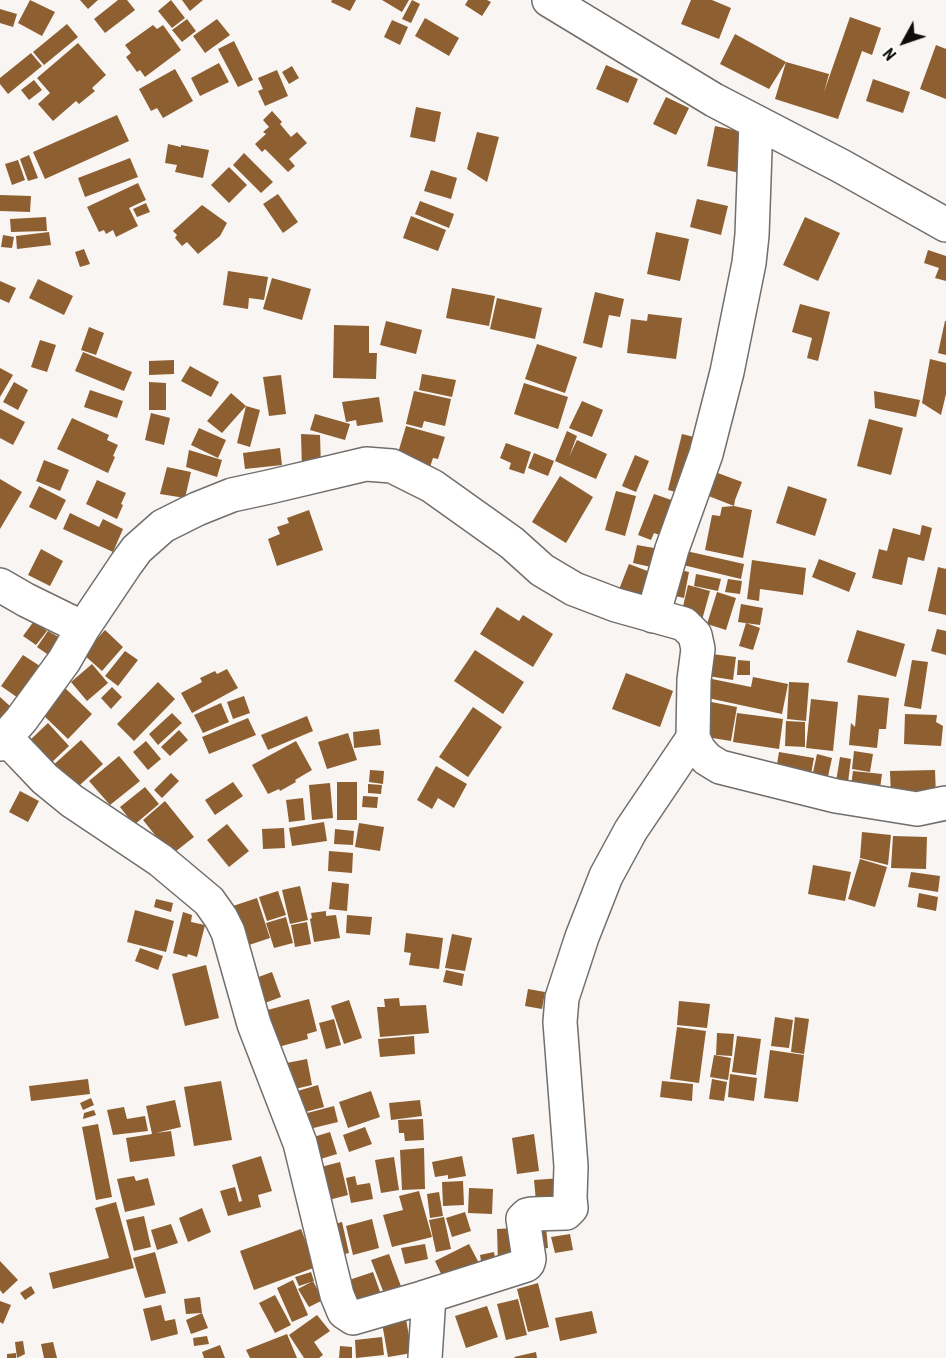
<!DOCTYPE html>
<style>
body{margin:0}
#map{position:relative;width:946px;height:1358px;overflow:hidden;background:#f8f5f3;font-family:"Roboto Condensed",sans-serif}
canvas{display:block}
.north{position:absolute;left:874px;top:12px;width:60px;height:60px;-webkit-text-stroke:4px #fff;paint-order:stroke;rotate:230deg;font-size:16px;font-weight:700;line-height:24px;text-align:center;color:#0e0d0c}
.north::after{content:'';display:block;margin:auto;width:21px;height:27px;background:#0e0d0c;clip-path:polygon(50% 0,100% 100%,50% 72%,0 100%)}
</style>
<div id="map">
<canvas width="946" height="1358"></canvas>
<div class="north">N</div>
</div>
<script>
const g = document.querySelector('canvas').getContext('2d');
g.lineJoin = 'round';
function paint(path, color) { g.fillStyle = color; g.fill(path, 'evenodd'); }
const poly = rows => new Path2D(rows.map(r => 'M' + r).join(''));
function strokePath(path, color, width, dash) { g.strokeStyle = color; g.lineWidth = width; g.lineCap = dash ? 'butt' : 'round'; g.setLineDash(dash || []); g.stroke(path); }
const building = poly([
 [30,0,55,12,42,36,18,23],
 [80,0,98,0,88,9],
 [118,0,127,0,135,10,105,33,94,19],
 [171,0,185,18,172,28,158,11],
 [182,0,203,0,190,11],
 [332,0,356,0,350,11,331,2],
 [382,0,409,0,402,12],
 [412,0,420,4,411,23,402,19],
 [468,0,487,0,491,2,482,16,465,5],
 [691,0,712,0,731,8,719,39,681,24],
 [0,9,17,14,13,27,0,23],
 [850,17,881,28,872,55,862,51,838,119,775,99,786,62,829,74,824,92],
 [425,18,459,38,449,56,415,36],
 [187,19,196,31,182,42,172,30],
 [217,19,230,35,205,53,193,36],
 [392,20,408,27,400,45,384,37],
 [67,24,78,37,44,65,33,52],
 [153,25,157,29,163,25,181,50,145,77,140,70,137,72,126,57,131,53,125,45],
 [735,34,786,62,769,89,720,64],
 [234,41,253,80,238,87,218,49],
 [78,43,106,75,92,88,95,91,79,104,76,101,53,121,38,104,50,93,37,78],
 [936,45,946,49,946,99,920,89],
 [31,53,42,66,8,94,0,84,0,78],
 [219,63,229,82,200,96,191,78],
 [606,65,638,79,628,103,596,89],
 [292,66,299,78,289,84,282,72],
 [175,69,193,101,163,118,157,108,151,111,139,89],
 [277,70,288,96,265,106,258,91,263,89,258,78],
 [873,79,910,92,903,113,866,101],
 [34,80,42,90,29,100,21,90],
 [666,97,689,108,676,135,653,124],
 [416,107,441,112,435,142,410,137],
 [272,111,282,122,280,124,291,137,297,132,307,143,289,159,295,166,288,172,265,149,262,152,255,144,266,134,263,132,269,127,263,120],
 [117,115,129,141,45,179,33,152],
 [715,126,748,133,740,173,707,166],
 [477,132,499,137,487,182,467,169],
 [168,144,181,147,181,145,209,150,203,178,175,172,177,165,165,163],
 [244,153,273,182,261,193,233,165],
 [29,155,38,178,28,181,20,159],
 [130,158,138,177,85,197,78,178],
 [18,160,25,180,12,185,5,164],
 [229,167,247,185,229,203,211,185],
 [431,170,457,178,451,199,424,191],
 [138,183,146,200,129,208,138,226,116,237,113,230,106,234,104,230,99,232,87,207],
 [278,194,298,222,283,233,263,204],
 [0,195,31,196,30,212,0,211],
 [697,199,728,206,721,235,690,227],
 [420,201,454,214,449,228,415,214],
 [146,203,150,212,137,217,133,209],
 [202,205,227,223,220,236,198,254,187,242,182,246,175,238,177,235,173,231],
 [411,216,446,230,438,251,403,238],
 [46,217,47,231,11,232,10,219],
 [805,217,840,233,818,281,783,265],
 [49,232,51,245,17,249,16,236],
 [656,232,689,239,680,281,647,274],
 [3,235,14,237,12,248,1,247],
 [84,249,90,264,80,267,75,252],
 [928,250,946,256,946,281,935,278,939,268,924,263],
 [228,271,268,277,264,300,249,298,248,309,223,305],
 [272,278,311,289,302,320,263,309],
 [38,279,73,296,64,315,29,298],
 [0,281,16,288,9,303,0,299],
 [452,288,495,296,489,326,446,318],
 [595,292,624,299,620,317,609,315,602,348,583,343],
 [497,298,542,308,535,339,490,329],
 [800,304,830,312,818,361,807,358,812,338,792,332],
 [648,314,682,318,676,359,627,353,631,319,647,321],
 [386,321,422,330,416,354,380,345],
 [945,321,946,321,946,355,938,353],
 [334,325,369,326,369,353,377,353,376,379,333,378],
 [89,327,104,333,96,355,81,350],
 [40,340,56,345,47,372,31,367],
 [537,344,577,357,565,393,525,379],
 [83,352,132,372,124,391,75,371],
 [930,359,946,363,946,394,941,415,922,403],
 [174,360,174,374,149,375,149,361],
 [190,366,219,382,211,397,181,381],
 [0,368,13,375,0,397],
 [422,374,456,380,452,397,419,390],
 [281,375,286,414,269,416,263,377],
 [14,382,28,390,18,410,3,402],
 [149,382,166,383,166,410,149,410],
 [524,383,568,397,558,429,514,414],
 [90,390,123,401,117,418,84,407],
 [414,391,451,399,445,426,424,421,422,428,406,424],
 [874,391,920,400,916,417,875,408],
 [231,393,246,406,222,433,207,421],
 [379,397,383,422,357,426,356,420,346,422,342,402],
 [582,401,603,410,592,437,569,428],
 [246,406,260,410,250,447,237,443],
 [0,409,25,422,13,445,0,438],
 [151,413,170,418,164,445,145,440],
 [315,414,350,424,345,440,310,430],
 [72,418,109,435,107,440,118,445,113,456,115,457,108,473,57,449],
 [869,419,903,428,891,475,857,466],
 [406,426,445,437,438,459,433,458,430,467,419,462,395,463],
 [199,428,226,440,218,458,191,445],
 [567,431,577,436,569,457,577,440,607,454,596,479,555,461],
 [301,434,320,435,321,469,302,469],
 [682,434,702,439,688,495,668,490],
 [506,443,531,452,524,474,509,469,511,463,500,458],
 [280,448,282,465,245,469,243,453],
 [189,450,222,460,217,477,186,467],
 [534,453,554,461,548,476,528,468],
 [635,455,649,461,636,492,622,486],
 [44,460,69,470,60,491,36,481],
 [167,467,191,472,185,498,160,494],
 [715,472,742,482,735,500,734,506,706,495],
 [560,476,593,497,566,543,532,522],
 [0,479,22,492,0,529],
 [97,480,126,493,121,504,123,505,117,519,86,504],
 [39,486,66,500,56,520,29,507],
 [788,486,827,499,815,536,776,523],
 [616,491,636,496,625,536,605,530],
 [654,494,683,504,670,539,654,533,651,540,638,535],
 [734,506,752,510,743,558,705,550,712,515,720,516,722,507],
 [309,510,323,550,277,566,268,539,280,534,277,527,289,523,287,518],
 [70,513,99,527,103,519,123,529,113,552,63,529],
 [922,525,932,528,924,561,908,557,902,585,872,578,879,549,887,551,893,528,920,535],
 [637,545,654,548,651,567,633,563],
 [41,549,63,561,50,586,28,575],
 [686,551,744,564,741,579,683,565],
 [819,559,856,573,849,592,812,577],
 [752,560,806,568,803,595,760,589,759,601,747,599],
 [629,564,658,575,647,604,618,592],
 [938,567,946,569,946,615,928,611],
 [671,568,689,572,684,598,666,594],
 [696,574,721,579,718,591,694,586],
 [728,579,742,581,740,594,725,592],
 [688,585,710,591,702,620,681,615],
 [717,592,736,598,726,630,707,624],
 [741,604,763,608,760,625,738,622],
 [497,607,519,621,523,615,553,634,533,667,480,634],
 [34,621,47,631,36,645,23,636],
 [746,623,760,628,753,650,739,646],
 [937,629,946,631,946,655,931,651],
 [105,630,123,647,102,671,83,654],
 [857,630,905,644,896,677,847,662],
 [48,631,62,639,50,656,37,647],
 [475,650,524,682,503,714,454,681],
 [125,651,138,660,118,686,105,676],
 [712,654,736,657,733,680,708,676],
 [23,655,43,668,21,700,1,686],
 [738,660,750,661,750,675,737,675],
 [912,660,928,662,921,709,904,706],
 [92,664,108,683,87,701,71,682],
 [227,669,238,688,192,713,181,693,202,682,200,678,215,671,217,674],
 [626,673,673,691,660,727,612,709],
 [753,677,788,684,782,714,708,698,712,679,751,687],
 [158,682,175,699,134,741,117,724],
 [789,682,809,683,806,721,787,719],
 [112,687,122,697,111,709,101,698],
 [65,688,92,714,68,739,41,713],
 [858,695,889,698,886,729,879,729,877,748,849,745,851,723,855,727],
 [244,696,250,713,233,719,227,702],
 [0,697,10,706,0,718],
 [811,699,838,702,833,751,806,748],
 [706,701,737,707,731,741,700,736],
 [221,703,229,722,203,733,194,715],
 [473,707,502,727,468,777,439,757],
 [172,713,182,723,158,745,149,734],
 [737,713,783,719,779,749,733,742],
 [905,714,937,715,936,722,943,726,941,746,904,744],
 [307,716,313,731,268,750,261,735],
 [248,718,256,735,209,754,202,737],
 [786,721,805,722,805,747,785,746],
 [48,723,69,746,49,765,28,742],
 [379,729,381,745,354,748,353,732],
 [179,730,188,740,170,756,161,747],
 [348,733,357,760,327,769,318,742],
 [81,740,103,764,71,793,50,768],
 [146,741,161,759,148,770,133,752],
 [296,741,312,770,295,780,296,782,280,791,279,789,268,794,252,765],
 [854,751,873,754,870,772,852,769],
 [779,752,814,758,811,774,775,776],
 [817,754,832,758,827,781,812,777],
 [119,756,140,781,110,805,89,781],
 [840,757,851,759,847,790,835,788],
 [436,766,467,784,454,808,438,798,432,809,417,800],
 [370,770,384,771,383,784,369,782],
 [935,770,936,796,891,797,890,771],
 [853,771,882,774,879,796,850,793],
 [171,773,179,781,162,798,154,790],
 [233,782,243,796,215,815,205,800],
 [337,782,357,782,357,820,337,820],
 [330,783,333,818,312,820,309,785],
 [368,784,382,785,381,794,368,793],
 [145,787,159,804,134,825,120,807],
 [20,791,39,801,28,822,9,812],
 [363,796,378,797,377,808,362,807],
 [303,798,305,820,289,822,286,800],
 [165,801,194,837,171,855,143,820],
 [324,822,327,841,292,846,289,828],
 [359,823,384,827,380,851,355,847],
 [227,824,249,851,229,867,207,840],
 [284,828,285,848,263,849,262,829],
 [335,829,354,831,353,845,334,844],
 [862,832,891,835,888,865,860,858],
 [893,836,927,837,926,869,891,868],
 [329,851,353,853,352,873,328,871],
 [860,859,887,867,875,907,848,899],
 [813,865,851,872,845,901,808,894],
 [911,872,940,876,938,892,908,887],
 [332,882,349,884,347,911,329,909],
 [300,886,308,920,290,924,282,890],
 [278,891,286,915,267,921,259,897],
 [919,893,938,897,936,911,917,907],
 [257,898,270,938,240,948,227,908],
 [156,899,173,903,171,912,154,907],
 [135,910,174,921,166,952,127,942],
 [326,911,326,916,336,915,340,938,314,942,310,919,312,918,311,913],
 [183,912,192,915,191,922,205,925,197,957,188,954,187,957,173,953],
 [347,915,372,917,370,935,346,933],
 [286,917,293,943,274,948,266,923],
 [307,922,311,944,295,947,291,925],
 [406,933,443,938,439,969,409,965,411,953,404,952],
 [452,934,472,938,465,971,445,968],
 [140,948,163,956,158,970,135,961],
 [206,965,219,1018,185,1026,172,974],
 [446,970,464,974,462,986,443,982],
 [272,972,281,997,254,1007,245,982],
 [528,989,545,992,542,1009,525,1006],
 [399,998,400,1006,426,1005,429,1033,380,1037,377,1007,385,1007,384,999],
 [309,999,317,1031,307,1034,308,1039,278,1047,256,1013],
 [349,1000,362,1038,344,1044,331,1006],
 [679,1001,710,1004,707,1028,677,1025],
 [775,1017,793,1020,789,1048,771,1046],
 [795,1017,809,1019,804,1054,791,1052],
 [334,1019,341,1045,326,1049,319,1023],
 [677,1027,706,1031,699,1083,670,1079],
 [717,1033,734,1034,732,1056,716,1055],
 [414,1036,415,1054,380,1057,378,1039],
 [737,1036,761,1039,756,1075,732,1072],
 [770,1050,804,1055,798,1102,764,1098],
 [714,1055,731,1058,728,1080,710,1077],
 [307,1059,312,1085,282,1092,271,1066],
 [730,1074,757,1078,754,1101,728,1097],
 [88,1079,90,1094,31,1101,29,1086],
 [712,1079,727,1082,724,1101,709,1099],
 [221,1081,232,1140,194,1146,184,1087],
 [662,1081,693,1084,692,1101,660,1097],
 [318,1085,324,1107,294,1115,287,1094],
 [371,1091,380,1117,348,1128,339,1102],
 [91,1098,94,1105,83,1110,80,1103],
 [175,1100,181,1127,156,1133,171,1131,175,1156,130,1162,126,1138,152,1134,146,1106],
 [420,1100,422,1116,391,1120,389,1103],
 [334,1106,338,1122,297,1132,292,1117],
 [124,1107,127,1119,145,1116,148,1131,113,1135,107,1110],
 [94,1110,96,1115,83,1119,84,1113],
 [423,1119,424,1140,405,1141,404,1133,399,1133,398,1120],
 [98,1124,112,1197,96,1200,82,1127],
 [365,1127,372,1144,349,1152,343,1135],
 [330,1132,337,1154,314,1161,307,1139],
 [534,1134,539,1171,517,1174,512,1138],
 [424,1148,425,1189,402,1190,400,1150],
 [261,1156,272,1191,258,1195,261,1207,228,1216,220,1191,235,1187,239,1202,242,1201,232,1165],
 [462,1156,466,1176,448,1179,448,1175,435,1177,432,1162],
 [394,1157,399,1190,381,1193,375,1160],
 [340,1162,348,1195,321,1202,313,1169],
 [134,1176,136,1181,148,1178,155,1205,125,1212,117,1179],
 [355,1176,357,1185,370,1183,373,1199,351,1203,346,1178],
 [562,1178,565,1209,537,1212,534,1180],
 [463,1181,464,1205,443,1206,442,1182],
 [469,1188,493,1189,492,1214,468,1213],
 [419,1191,432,1237,392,1247,383,1215,403,1210,399,1196],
 [439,1192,443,1216,430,1218,427,1194],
 [116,1202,134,1268,53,1289,49,1273,109,1258,95,1208],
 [202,1208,211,1232,188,1242,179,1218],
 [465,1212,471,1231,452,1237,446,1218],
 [144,1216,151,1247,134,1251,126,1220],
 [444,1217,451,1249,436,1252,429,1220],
 [372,1219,379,1248,353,1255,346,1226],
 [342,1222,349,1253,332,1257,326,1226],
 [171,1224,178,1243,157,1250,151,1230],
 [546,1227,548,1248,530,1250,528,1228],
 [515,1228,516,1263,498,1263,497,1229],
 [301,1229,316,1267,254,1290,240,1251],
 [570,1234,573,1250,555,1253,551,1237],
 [425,1244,428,1259,405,1264,401,1248],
 [469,1244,481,1267,466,1274,463,1268,443,1278,435,1261],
 [155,1252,166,1293,145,1298,133,1258],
 [494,1252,496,1263,483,1272,480,1255],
 [389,1254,402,1289,385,1296,371,1260],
 [0,1261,18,1280,3,1294,0,1290],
 [311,1272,314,1281,299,1286,295,1277],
 [373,1272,384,1303,357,1311,346,1281],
 [293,1280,308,1315,292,1322,277,1288],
 [313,1281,323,1300,309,1307,298,1289],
 [538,1283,549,1327,528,1332,517,1289],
 [31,1286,35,1293,25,1300,20,1293],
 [275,1295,291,1325,275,1333,259,1303],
 [200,1297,202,1313,186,1314,184,1299],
 [518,1299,527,1335,506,1340,497,1304],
 [0,1301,11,1305,3,1324,0,1322],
 [161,1305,165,1321,175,1319,178,1334,151,1341,143,1309],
 [487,1306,498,1337,466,1348,455,1316],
 [592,1311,597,1333,560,1341,555,1318],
 [202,1313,208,1328,191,1334,186,1320],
 [317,1315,330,1331,314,1342,323,1355,319,1358,304,1358,289,1335],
 [406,1319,412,1353,388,1357,382,1323],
 [287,1334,297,1358,250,1358,246,1350],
 [207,1336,209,1344,194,1346,193,1338],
 [382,1337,384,1355,356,1358,355,1340],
 [23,1341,25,1354,17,1358,15,1342],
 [53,1342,57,1358,44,1358,41,1344],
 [220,1345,225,1358,204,1358,202,1352],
 [340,1346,352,1347,352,1358,339,1358],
 [536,1352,537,1358,515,1358,514,1357],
 [16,1353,16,1358,7,1358,7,1354]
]);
const minor = poly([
 [549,0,714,100,841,166,946,225],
 [0,585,26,600,83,628],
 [653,616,672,549,706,454,727,372,749,263,752,235,756,122],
 [6,738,45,779,72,801,160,860,209,901,221,918,228,932,254,1024,300,1143,337,1295,344,1312,353,1318,422,1298,526,1265,528,1263,529,1259,523,1219,527,1215,532,1214,566,1213,571,1208,570,1198,571,1166,560,1022,562,998,582,937,606,876,631,830,693,738],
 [0,744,21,720,64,661,83,628,126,564,137,549,163,526,197,509,232,495,269,487,366,464,392,466,432,486,512,543,542,570,574,589,616,605,684,624,695,635,698,649,694,680,693,738,699,750,707,759,720,767,836,796,917,809,946,803],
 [425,1358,429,1296]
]);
paint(building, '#8d5f31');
strokePath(minor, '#716e6c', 36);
strokePath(minor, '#fff', 33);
</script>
